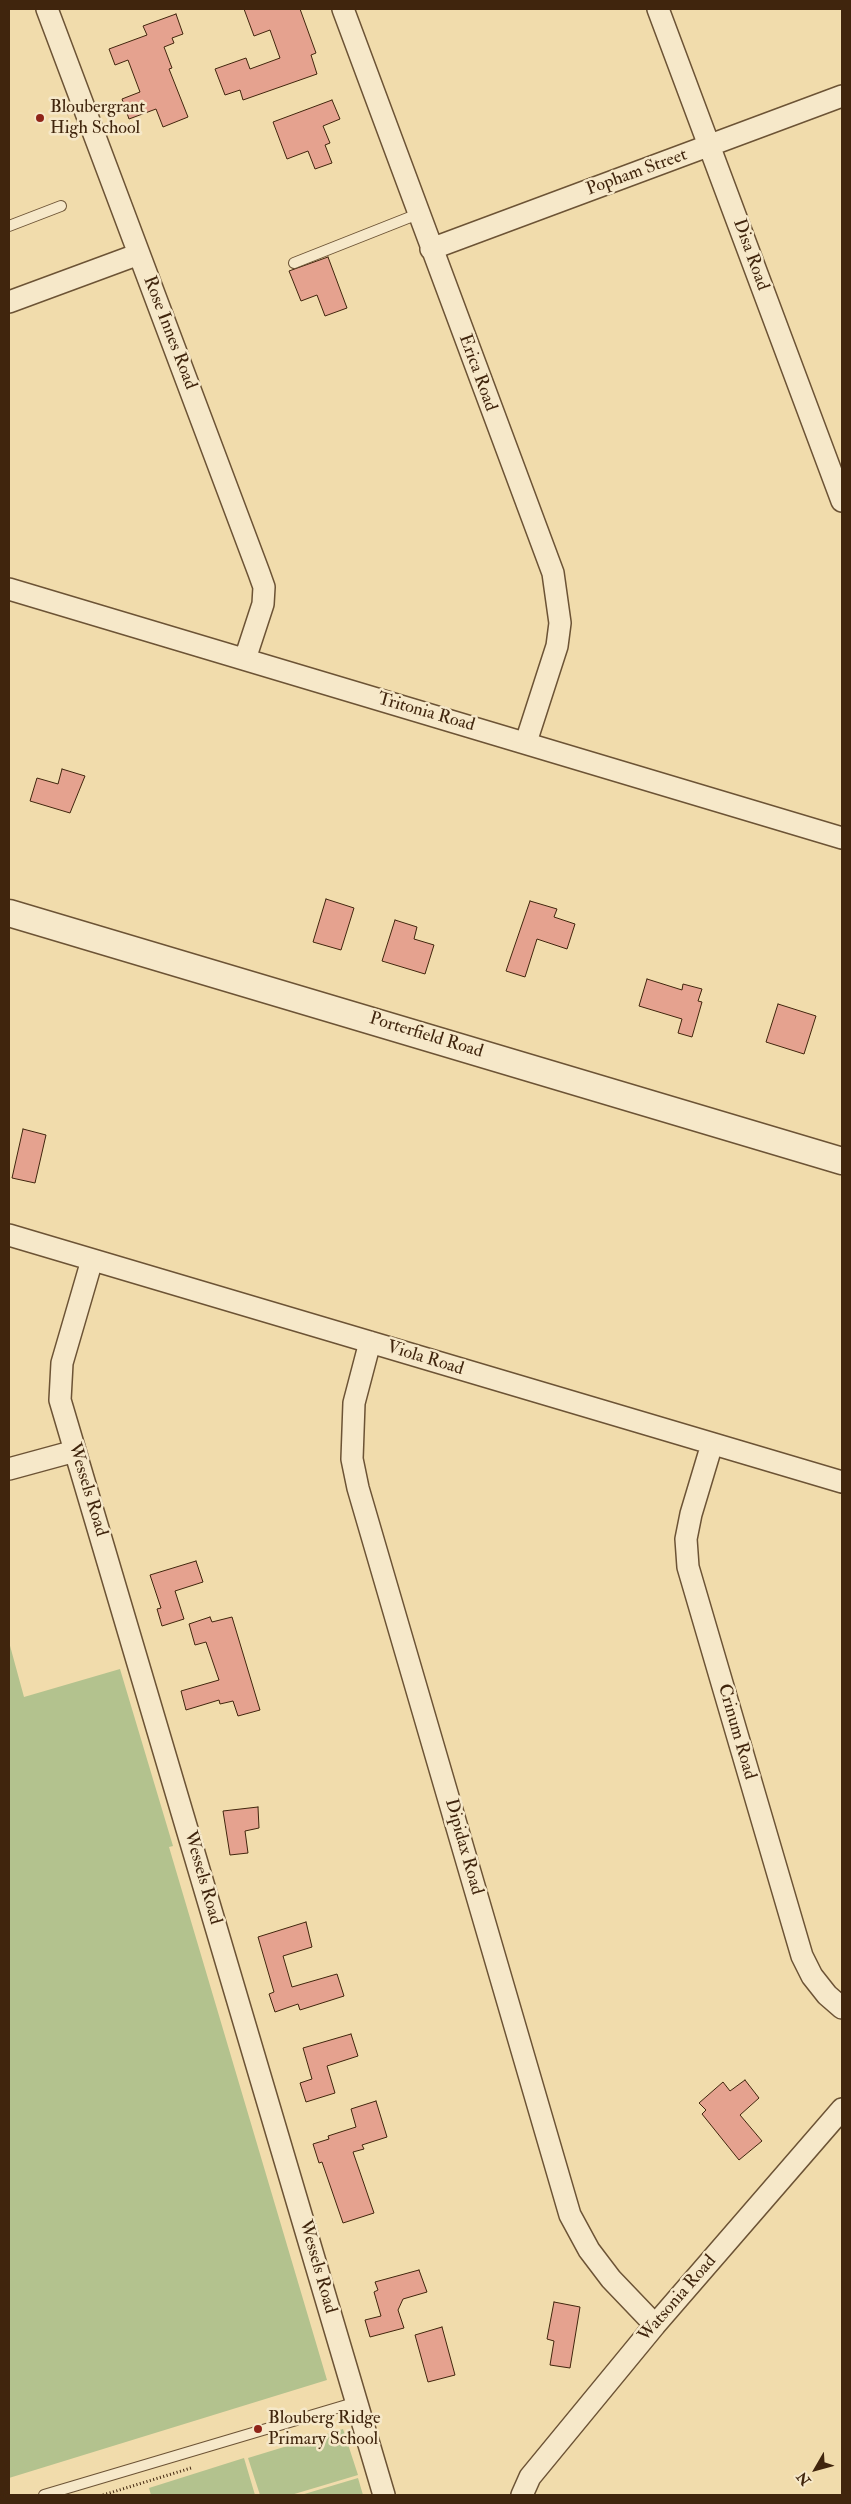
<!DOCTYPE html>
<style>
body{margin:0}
#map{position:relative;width:851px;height:2504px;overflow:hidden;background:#f1dcac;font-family:"IM FELL Double Pica",serif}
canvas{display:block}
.frame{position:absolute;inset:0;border:10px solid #40250d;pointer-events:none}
.north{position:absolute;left:791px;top:2444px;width:50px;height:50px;-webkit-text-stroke:4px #f6e8c9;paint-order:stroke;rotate:232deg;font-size:14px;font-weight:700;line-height:20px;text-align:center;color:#40250d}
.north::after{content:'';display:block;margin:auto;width:18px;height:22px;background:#40250d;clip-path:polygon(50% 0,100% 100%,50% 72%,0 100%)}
</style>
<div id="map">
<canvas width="851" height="2504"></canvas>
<div class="frame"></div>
<div class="north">N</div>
</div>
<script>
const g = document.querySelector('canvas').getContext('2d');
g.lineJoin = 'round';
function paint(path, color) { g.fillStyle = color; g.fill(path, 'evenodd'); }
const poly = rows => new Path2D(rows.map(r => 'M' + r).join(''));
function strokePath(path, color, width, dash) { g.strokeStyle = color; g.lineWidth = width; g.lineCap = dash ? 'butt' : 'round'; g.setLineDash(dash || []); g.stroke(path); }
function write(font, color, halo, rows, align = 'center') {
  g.font = font + ' "IM FELL Double Pica",serif'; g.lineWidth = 5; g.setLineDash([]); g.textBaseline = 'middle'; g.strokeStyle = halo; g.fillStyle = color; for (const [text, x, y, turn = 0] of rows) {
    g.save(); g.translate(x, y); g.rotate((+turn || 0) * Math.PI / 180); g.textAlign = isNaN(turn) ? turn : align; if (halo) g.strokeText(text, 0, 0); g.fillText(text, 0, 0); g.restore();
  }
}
const green = poly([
 [9,1642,24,1697,120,1669,173,1846,169,1847,327,2380,9,2478],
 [343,2429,358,2475,291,2495,260,2495,248,2458],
 [244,2458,255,2495,151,2495,149,2488],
 [358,2478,363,2495,301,2495]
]);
const building = poly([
 [244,9,300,9,316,53,311,55,317,74,243,100,240,90,225,95,215,69,246,58,250,69,280,58,270,30,254,36,244,9],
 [176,14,183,34,172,38,174,43,164,47,172,68,169,69,188,117,163,127,156,109,129,119,122,99,140,92,128,60,115,65,109,49,147,35,143,26,176,14],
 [332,100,340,119,323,126,330,143,325,145,332,163,315,169,308,151,287,159,273,122,332,100],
 [328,257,347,308,325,316,317,295,301,301,289,271,328,257],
 [62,769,85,776,70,813,30,801,37,778,58,784,62,769],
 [326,899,354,908,341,950,313,942,326,899],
 [530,901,557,909,554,917,575,924,567,949,537,939,525,977,506,971,530,901],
 [395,920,417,927,414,939,434,945,425,974,382,961,395,920],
 [647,979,682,990,683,984,702,989,698,1001,702,1002,692,1037,678,1033,682,1019,639,1006,647,979],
 [778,1004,816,1016,804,1054,766,1042,778,1004],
 [23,1129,46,1135,35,1183,12,1178,23,1129],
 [196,1561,203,1582,175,1591,184,1619,162,1626,157,1609,161,1608,150,1575,196,1561],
 [210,1617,212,1622,232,1617,260,1710,238,1716,233,1701,220,1704,219,1700,186,1710,181,1691,219,1680,206,1642,195,1645,189,1624,210,1617],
 [258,1807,259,1828,245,1831,248,1853,230,1855,223,1811,258,1807],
 [306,1922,312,1947,283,1956,292,1987,337,1974,344,1996,300,2010,298,2004,275,2012,269,1994,274,1992,258,1937,306,1922],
 [351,2034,358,2056,327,2066,335,2093,306,2102,300,2083,312,2079,303,2048,351,2034],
 [745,2080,759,2098,740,2115,762,2141,739,2160,702,2114,706,2110,699,2103,723,2082,730,2091,745,2080],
 [376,2101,387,2137,362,2145,364,2149,353,2152,374,2213,343,2223,322,2162,319,2163,313,2144,329,2139,328,2136,356,2127,351,2109,376,2101],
 [419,2270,427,2292,403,2299,398,2310,404,2328,370,2337,365,2320,381,2316,374,2292,378,2290,375,2282,419,2270],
 [554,2302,580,2307,570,2368,550,2365,554,2341,547,2339,554,2302],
 [442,2327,455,2375,428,2382,415,2335,442,2327]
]);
const path = poly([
 [103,2495,191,2468]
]);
const service = poly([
 [9,226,61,206],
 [294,263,418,214],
 [44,2495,357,2402]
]);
const minor = poly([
 [47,9,259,573,264,587,263,604,245,659],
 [343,9,553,573,560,623,557,646,526,742],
 [658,9,842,501],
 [431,249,842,96],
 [9,302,139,254],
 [9,589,842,838],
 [9,1235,842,1482],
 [92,1260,62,1363,60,1400,384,2495],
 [370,1342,354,1403,352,1459,358,1488,570,2215,589,2250,611,2279,655,2325],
 [712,1444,691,1514,686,1539,688,1567,802,1956,812,1976,827,1995,842,2008],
 [9,1469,75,1451],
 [522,2495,530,2477,655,2325,842,2109]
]);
const tertiary = poly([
 [9,913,842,1161]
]);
const markers = [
 [40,118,5,"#8f2418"],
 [258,2429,5,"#8f2418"]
];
const poiNames = [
 ["Bloubergrant",50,108],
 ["High School",50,129],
 ["Blouberg Ridge",268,2419],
 ["Primary School",268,2440]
];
const streetNames = [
 ["Popham Street",637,173,-20],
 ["Disa Road",750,255,70],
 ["Rose Innes Road",169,333,69],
 ["Erica Road",477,373,70],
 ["Tritonia Road",426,713,16],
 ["Porterfield Road",426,1036,17],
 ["Viola Road",425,1359,17],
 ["Wessels Road",87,1490,73],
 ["Crinum Road",736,1732,74],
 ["Dipidax Road",463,1847,74],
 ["Wessels Road",202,1878,74],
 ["Wessels Road",317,2267,74],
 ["Watsonia Road",678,2299,-49]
];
paint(green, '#b3c28e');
paint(building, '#e5a28f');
strokePath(building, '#40250d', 1);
strokePath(service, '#6c5335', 12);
strokePath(minor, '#6c5335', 24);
strokePath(tertiary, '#6c5335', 29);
strokePath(path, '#40250d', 3, [1, 2.5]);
strokePath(service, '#f6e8c9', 10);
strokePath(minor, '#f6e8c9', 21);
strokePath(tertiary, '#f6e8c9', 26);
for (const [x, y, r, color] of markers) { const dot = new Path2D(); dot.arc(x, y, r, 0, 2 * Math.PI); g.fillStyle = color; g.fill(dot); strokePath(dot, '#f6e8c9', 2); }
write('18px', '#40250d', '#f6e8c9', poiNames, 'left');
write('18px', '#40250d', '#f6e8c9', streetNames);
</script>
